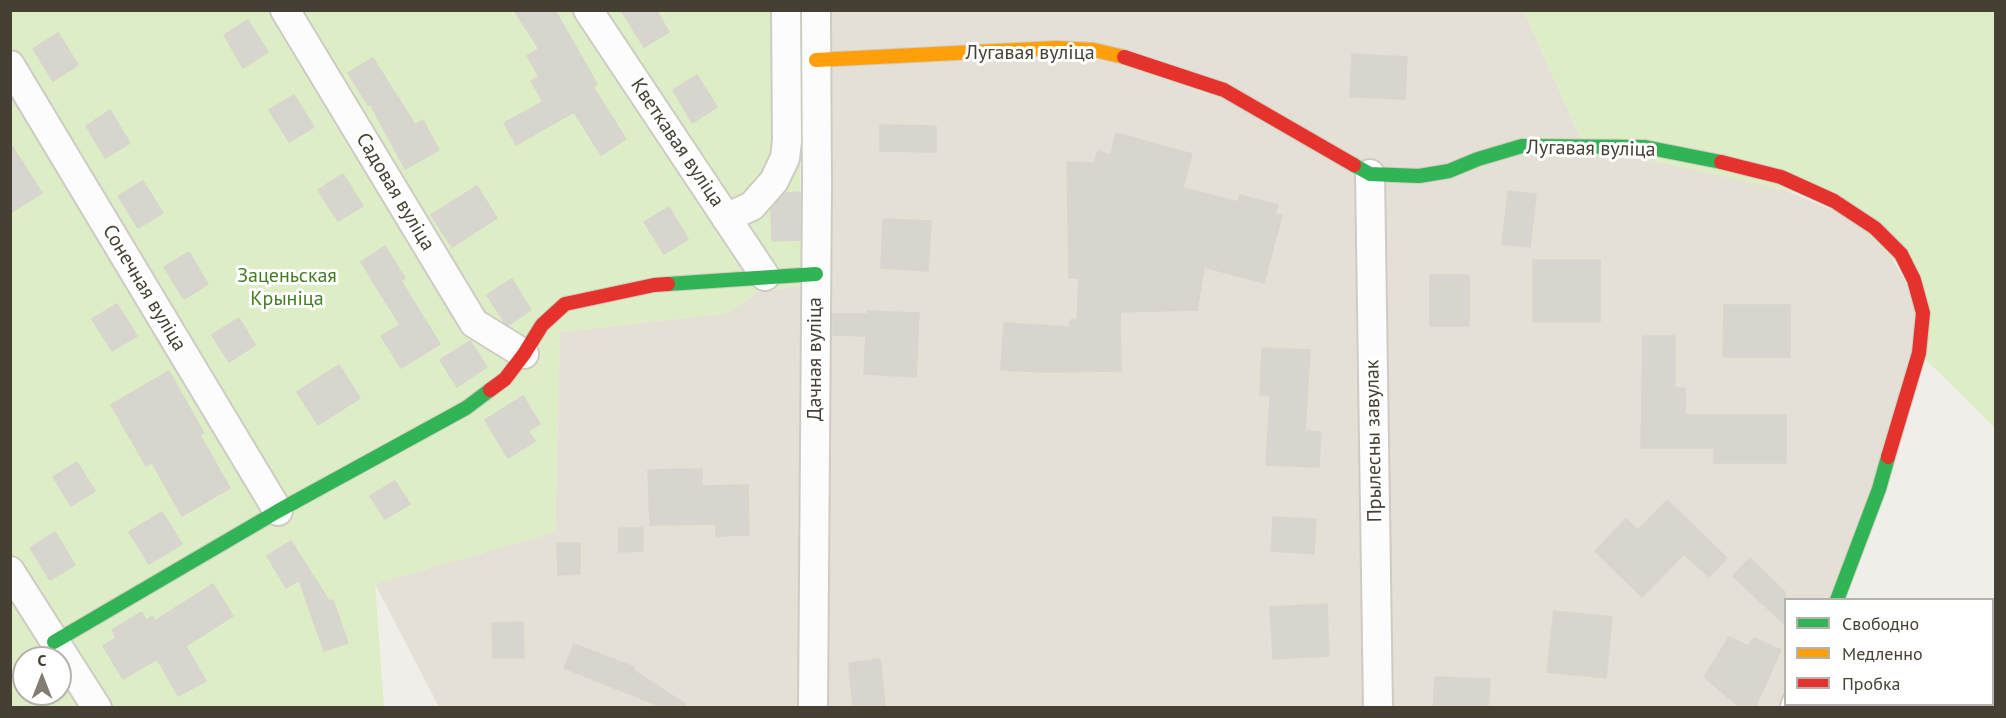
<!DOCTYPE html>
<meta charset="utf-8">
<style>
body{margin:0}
#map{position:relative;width:2006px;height:718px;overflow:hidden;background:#f0eee8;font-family:"PT Sans",sans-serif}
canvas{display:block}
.frame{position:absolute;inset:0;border:12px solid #463f33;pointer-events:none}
.legend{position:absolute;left:1784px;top:598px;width:210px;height:108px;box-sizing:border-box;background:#fff;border:2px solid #b5b2ad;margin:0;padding:8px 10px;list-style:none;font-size:18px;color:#463f33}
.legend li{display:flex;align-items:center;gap:12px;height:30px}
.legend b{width:30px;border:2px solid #b5b2ad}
.north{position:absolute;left:12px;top:646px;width:60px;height:60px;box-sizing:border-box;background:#fff;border:2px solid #b5b2ad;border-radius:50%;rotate:0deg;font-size:16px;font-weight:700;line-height:24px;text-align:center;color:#463f33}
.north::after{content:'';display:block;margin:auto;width:21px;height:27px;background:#827c72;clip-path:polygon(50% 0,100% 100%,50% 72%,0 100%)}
</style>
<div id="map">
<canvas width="2006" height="718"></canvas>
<div class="frame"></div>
<ul class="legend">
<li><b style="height:8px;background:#30b455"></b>Свободно</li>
<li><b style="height:8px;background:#ff9f0a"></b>Медленно</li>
<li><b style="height:8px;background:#e5322d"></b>Пробка</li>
</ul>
<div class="north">С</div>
</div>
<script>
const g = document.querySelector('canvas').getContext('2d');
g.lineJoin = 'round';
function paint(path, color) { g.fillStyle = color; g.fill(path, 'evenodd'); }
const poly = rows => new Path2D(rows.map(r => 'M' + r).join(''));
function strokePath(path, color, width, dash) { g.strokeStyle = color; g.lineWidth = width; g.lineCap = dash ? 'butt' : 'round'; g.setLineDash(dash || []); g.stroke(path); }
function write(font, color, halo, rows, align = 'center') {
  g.font = font + ' "PT Sans",sans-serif'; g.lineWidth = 6; g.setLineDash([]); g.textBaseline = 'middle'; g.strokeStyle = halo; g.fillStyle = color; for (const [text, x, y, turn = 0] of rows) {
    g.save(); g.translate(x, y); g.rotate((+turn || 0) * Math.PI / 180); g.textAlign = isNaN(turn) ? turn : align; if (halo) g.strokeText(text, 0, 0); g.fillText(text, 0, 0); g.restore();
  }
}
const residential = poly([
 [807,11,1524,11,1584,146,1711,159,1875,228,1923,313,1839,599,1786,600,1786,704,1803,707,439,707,375,584,555,532,560,332,729,313,757,292,806,285]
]);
const green = poly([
 [10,11,799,11,800,182,806,285,757,292,729,313,560,332,555,532,375,584,384,707,11,707],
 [24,658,60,658,60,694,24,694],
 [1524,11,1995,11,1995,428,1919,353,1914,280,1834,201,1584,146]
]);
const building = poly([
 [514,10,555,10,597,84,593,87,626,139,601,155,574,112,516,145,504,123,543,102,531,81,539,77,527,56,539,49,514,10],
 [621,10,656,10,669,32,644,47,621,10],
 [248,20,268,52,243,68,224,35,248,20],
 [58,33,78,65,53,81,33,49,58,33],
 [1352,54,1407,57,1405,99,1350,97,1352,54],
 [373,58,415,125,423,120,439,150,405,169,370,104,368,105,348,73,373,58],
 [697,75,717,107,692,123,673,90,697,75],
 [294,95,314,127,289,142,269,110,294,95],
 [110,110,130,143,105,158,86,126,110,110],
 [880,125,936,126,936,152,880,151,880,125],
 [1116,133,1192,154,1183,188,1238,202,1240,195,1278,205,1275,214,1282,215,1264,283,1204,267,1197,310,1120,312,1121,371,1043,372,1001,370,1004,323,1070,327,1070,320,1077,320,1079,278,1069,278,1067,162,1094,163,1098,151,1111,155,1116,133],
 [10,143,42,193,10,213,10,143],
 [343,174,363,206,338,221,318,190,343,174],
 [143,181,163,213,138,228,118,196,143,181],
 [477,186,497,218,452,247,431,215,477,186],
 [1508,191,1536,194,1530,247,1502,244,1508,191],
 [800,192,800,240,772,241,771,210,785,193,800,192],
 [669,207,688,239,664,254,644,222,669,207],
 [883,219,931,221,928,271,881,268,883,219],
 [385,246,405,278,401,281,440,344,401,368,381,336,400,325,361,262,385,246],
 [189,252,208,284,184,299,164,267,189,252],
 [1533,260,1600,260,1600,322,1533,322,1533,260],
 [1430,275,1469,275,1469,326,1430,326,1430,275],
 [512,279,531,310,509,325,505,323,487,295,512,279],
 [117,304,137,336,112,351,92,319,117,304],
 [1724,305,1790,305,1790,357,1723,357,1724,305],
 [867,311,919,313,916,377,864,374,866,336,833,335,833,314,867,314,867,311],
 [239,318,255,345,229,362,212,335,239,318],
 [1643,336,1675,336,1675,388,1685,388,1685,415,1786,415,1786,463,1714,463,1714,448,1641,448,1643,336],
 [470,341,487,367,457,387,440,360,470,341],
 [1262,348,1310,350,1305,431,1321,432,1319,467,1266,465,1270,395,1260,395,1262,348],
 [339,365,360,398,318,425,297,392,339,365],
 [169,371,204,433,200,435,230,488,182,516,152,463,146,466,111,405,169,371],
 [523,396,540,424,528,431,535,441,508,458,485,420,523,396],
 [77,462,95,491,71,506,53,477,77,462],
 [702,469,702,486,748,485,749,535,716,536,716,524,650,525,648,470,702,469],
 [395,481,410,504,385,519,370,496,395,481],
 [1667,500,1727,558,1709,577,1684,554,1642,597,1595,551,1626,519,1638,530,1667,500],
 [162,512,182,544,149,564,129,532,162,512],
 [1273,517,1316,519,1314,554,1271,551,1273,517],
 [619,528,643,528,643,551,619,552,619,528],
 [55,532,75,565,50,580,30,548,55,532],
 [291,541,329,601,333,600,348,643,324,651,299,580,286,588,267,556,291,541],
 [557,543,580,543,580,574,558,575,557,543],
 [1750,558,1785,592,1785,625,1733,576,1750,558],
 [213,584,233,616,186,646,206,681,178,696,157,659,123,679,103,646,116,638,112,630,142,612,146,620,152,616,155,621,213,584],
 [1327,604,1329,656,1273,659,1270,607,1327,604],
 [1554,611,1612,617,1606,678,1547,672,1554,611],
 [523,622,524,658,493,658,492,623,523,622],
 [1729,637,1748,646,1754,638,1781,650,1755,708,1741,708,1704,677,1729,637],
 [574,644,634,667,633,670,685,704,683,708,665,708,564,668,574,644],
 [880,659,885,705,853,708,849,663,880,659],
 [1435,677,1490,679,1488,708,1433,708,1435,677]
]);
const street = poly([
 [285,10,474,323,524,354],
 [588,10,765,276],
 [10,65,278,511],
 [1370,174,1378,708],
 [726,218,752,206,774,181,785,158,787,141,786,10],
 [10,571,97,708],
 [813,708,817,186,816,10],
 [1795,708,1796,704]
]);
const fast = poly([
 [1354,165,1370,174,1419,176,1449,171,1478,159,1522,146,1645,147,1721,162],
 [668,284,816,274],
 [1837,600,1879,489,1888,457],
 [54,642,278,511,466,408,490,390]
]);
const slow = poly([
 [816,60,1056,48,1094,50,1124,57]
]);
const jam = poly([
 [1124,57,1224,90,1354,165],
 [1721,162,1781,177,1834,201,1875,228,1901,254,1914,280,1923,313,1919,353,1888,457],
 [490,390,505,379,524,354,542,325,565,304,654,285,668,284]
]);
const streetNames = [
 ["Лугавая вуліца",1030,53],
 ["Кветкавая вуліца",677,143,56],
 ["Лугавая вуліца",1591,149,1],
 ["Садовая вуліца",395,192,59],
 ["Сонечная вуліца",144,288,59],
 ["Дачная вуліца",815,359,-90],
 ["Прылесны завулак",1374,441,-91]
];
const parkNames = [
 ["Заценьская",287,276],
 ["Крыніца",287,299]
];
paint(residential, '#e5e0d5');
paint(green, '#ddedc5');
paint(building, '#d8d5cf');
strokePath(building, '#d8d5cd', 1.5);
strokePath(street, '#cecbc5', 32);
strokePath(fast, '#d0cbbe', 16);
strokePath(slow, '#d0cbbe', 16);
strokePath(jam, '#d0cbbe', 16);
strokePath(street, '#fdfcfc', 28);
strokePath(fast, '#30b455', 14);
strokePath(slow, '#ff9f0a', 14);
strokePath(jam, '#e5322d', 14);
write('20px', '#463f33', '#fff', streetNames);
write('20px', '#437c22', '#fff', parkNames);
</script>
